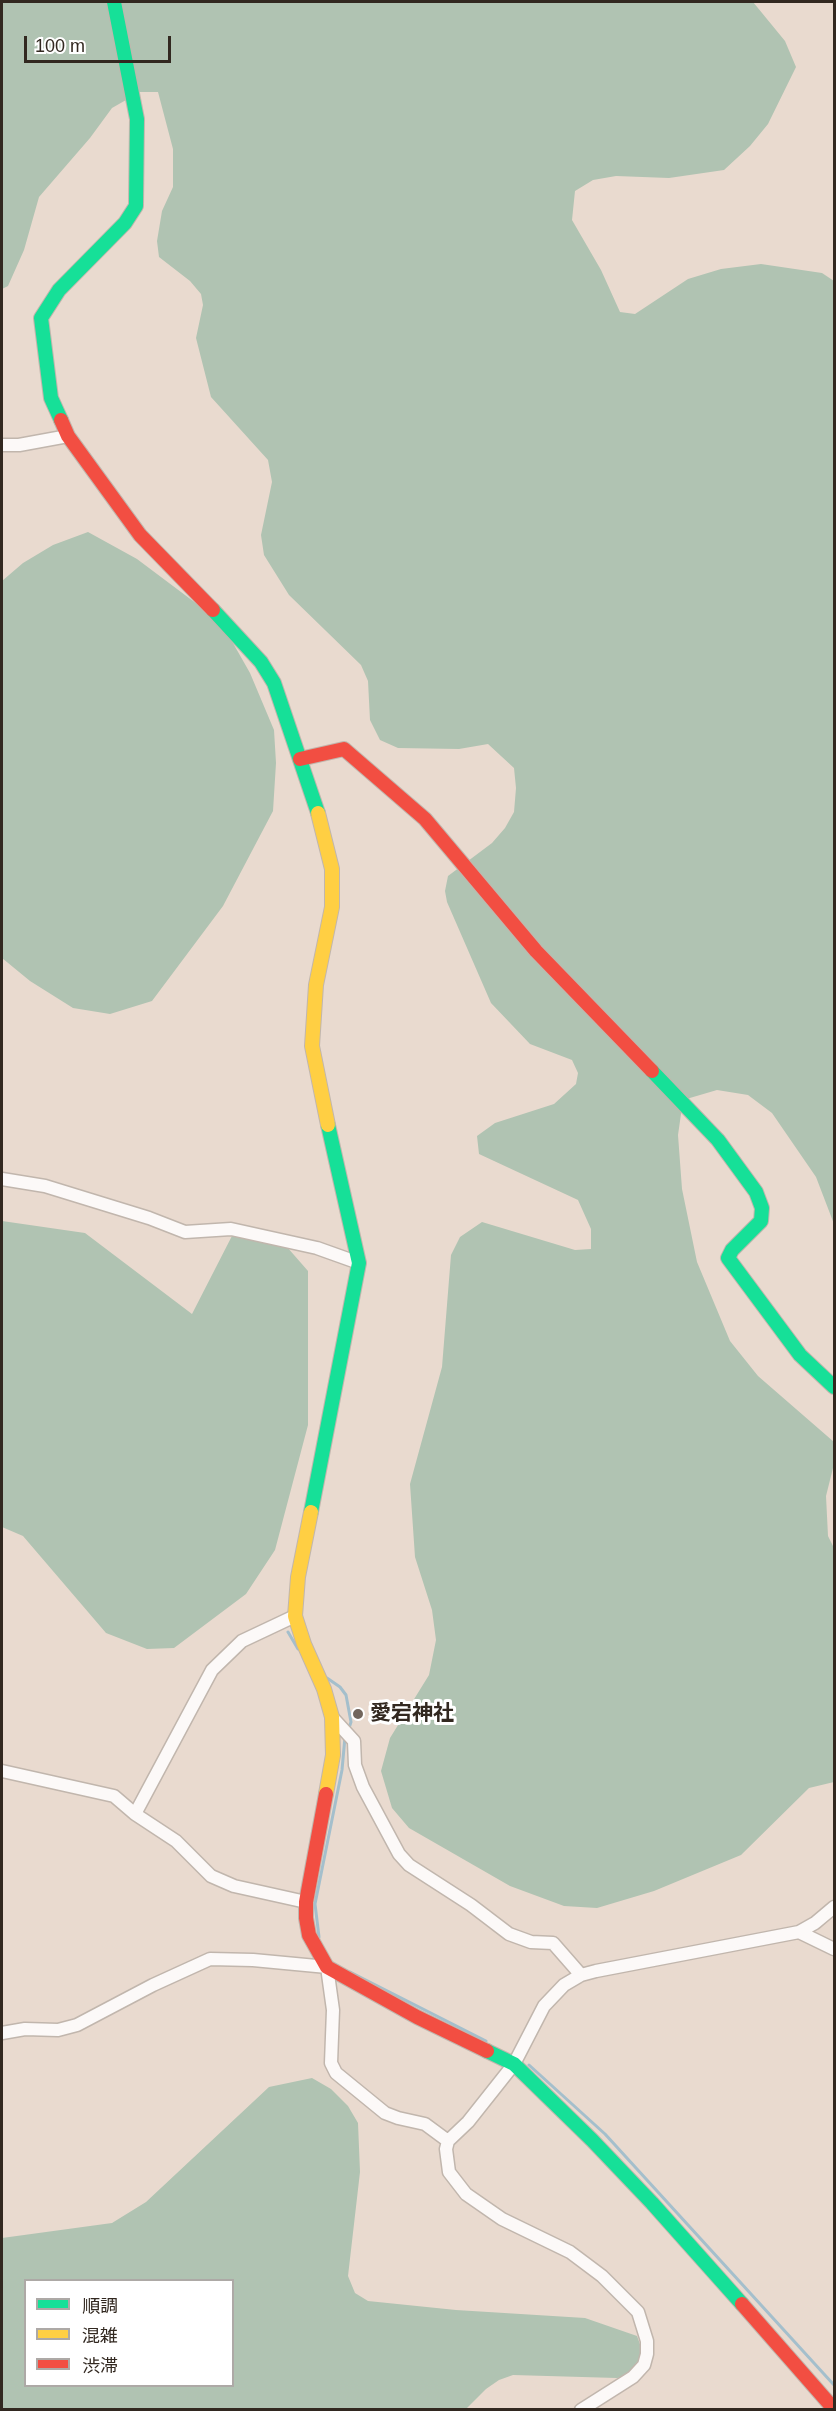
<!DOCTYPE html>
<meta charset="utf-8">
<style>
body{margin:0}
#map{position:relative;width:836px;height:2411px;overflow:hidden;background:#e9dacf;font-family:Helvetica,"Noto Sans JP",sans-serif}
canvas{display:block}
.frame{position:absolute;inset:0;border:3px solid #322820;pointer-events:none}
.legend{position:absolute;left:24px;top:2279px;width:210px;height:108px;box-sizing:border-box;background:#fff;border:2px solid #ada9a6;margin:0;padding:8px 10px;list-style:none;font-size:18px;color:#322820}
.legend li{display:flex;align-items:center;gap:12px;height:30px}
.legend b{width:30px;border:2px solid #ada9a6}
.scale{position:absolute;left:24px;top:36px;width:147px;height:27px;box-sizing:border-box;border:3px solid #322820;border-top:0;padding-left:8px;font-size:18px;line-height:21px;white-space:nowrap;color:#322820;-webkit-text-stroke:4px #fff;paint-order:stroke}
</style>
<div id="map">
<canvas width="836" height="2411"></canvas>
<div class="frame"></div>
<ul class="legend">
<li><b style="height:8px;background:#16e098"></b>順調</li>
<li><b style="height:8px;background:#ffcf43"></b>混雑</li>
<li><b style="height:8px;background:#f24e42"></b>渋滞</li>
</ul>
<div class="scale">100 m</div>
</div>
<script>
const g = document.querySelector('canvas').getContext('2d');
g.lineJoin = 'round';
function paint(path, color) { g.fillStyle = color; g.fill(path, 'evenodd'); }
const poly = rows => new Path2D(rows.map(r => 'M' + r).join(''));
function strokePath(path, color, width, dash) { g.strokeStyle = color; g.lineWidth = width; g.lineCap = dash ? 'butt' : 'round'; g.setLineDash(dash || []); g.stroke(path); }
function write(font, color, halo, rows, align = 'center') {
  g.font = font + ' Helvetica,"Noto Sans JP",sans-serif'; g.lineWidth = 6; g.setLineDash([]); g.textBaseline = 'middle'; g.strokeStyle = halo; g.fillStyle = color; for (const [text, x, y, turn = 0] of rows) {
    g.save(); g.translate(x, y); g.rotate((+turn || 0) * Math.PI / 180); g.textAlign = isNaN(turn) ? turn : align; if (halo) g.strokeText(text, 0, 0); g.fillText(text, 0, 0); g.restore();
  }
}
const forest = poly([
 [2,2,753,2,785,41,796,67,768,124,750,146,724,170,669,178,616,176,593,180,575,191,572,220,601,270,620,312,635,314,688,279,721,269,761,264,822,273,834,281,834,1224,816,1177,772,1113,748,1095,717,1090,683,1100,678,1135,682,1189,697,1262,730,1341,758,1376,834,1442,834,1464,826,1496,828,1536,834,1548,834,1782,809,1788,741,1855,654,1891,597,1908,564,1906,510,1886,409,1828,392,1808,381,1771,390,1738,429,1675,436,1640,432,1610,415,1557,410,1484,442,1367,451,1255,460,1237,482,1222,575,1250,591,1249,591,1229,578,1200,479,1154,477,1136,495,1123,554,1104,576,1084,578,1073,572,1060,530,1044,491,1003,447,902,445,891,448,876,492,843,505,828,514,812,516,788,514,768,488,744,459,749,398,748,380,740,370,720,368,681,361,665,289,595,264,555,261,535,272,482,268,460,211,397,196,338,203,305,201,294,190,281,159,257,157,241,162,211,173,187,173,149,158,92,140,92,112,108,90,138,39,197,24,250,8,286,2,289],
 [88,532,137,559,221,622,250,673,274,730,276,763,273,811,223,906,152,1001,110,1014,73,1008,30,981,2,958,2,581,23,563,53,545],
 [2,1221,85,1233,192,1314,234,1232,287,1247,308,1271,308,1425,275,1550,246,1594,174,1648,147,1649,106,1633,23,1536,2,1527],
 [312,2078,331,2089,348,2106,358,2123,360,2172,348,2276,355,2293,368,2301,456,2310,585,2318,637,2336,648,2366,634,2375,617,2378,513,2375,499,2380,486,2389,466,2409,2,2409,2,2238,112,2223,146,2202,269,2087],
 [26,2280,232,2280,232,2386,26,2386]
]);
const stream = poly([
 [288,1632,298,1649],
 [327,1678,340,1687,346,1695,351,1722,349,1728],
 [319,1937,315,1904,342,1770,345,1737],
 [350,1972,486,2041],
 [529,2065,605,2134,834,2385]
]);
const street = poly([
 [2,445,19,445,68,436],
 [2,1179,45,1186,149,1218,185,1232,231,1229,317,1248,359,1263],
 [332,1717,354,1741,355,1765,363,1787,399,1854,409,1865,471,1905,509,1934,531,1942,553,1943,581,1975],
 [2,1771,114,1796,135,1814,176,1841,211,1876,234,1886,306,1902],
 [135,1814,212,1670,242,1641,295,1616],
 [799,1932,834,1949],
 [2,2033,25,2029,58,2030,77,2025,153,1985,210,1959,253,1960,327,1967,333,2010,331,2063,336,2073,385,2113,398,2118,425,2124,448,2141],
 [581,2410,633,2377,644,2365,647,2354,647,2341,638,2312,602,2276,570,2252,502,2219,466,2194,449,2172,446,2149,448,2141,468,2122,514,2064,544,2006,564,1985,581,1975,596,1971,799,1932,815,1923,834,1907]
]);
const fast = poly([
 [61,420,51,398,41,318,59,290,125,223,136,206,137,119,114,2],
 [213,610,261,662,274,683,318,813],
 [652,1071,718,1140,756,1192,762,1208,761,1221,732,1250,728,1258,800,1355,834,1387],
 [311,1512,359,1263,328,1125],
 [487,2051,514,2064,592,2140,652,2203,742,2304]
]);
const slow = poly([
 [318,813,332,869,332,907,316,985,312,1046,328,1125],
 [311,1512,298,1577,295,1616,304,1644,324,1689,332,1717,333,1755,326,1794]
]);
const jam = poly([
 [61,420,68,436,140,535,213,610],
 [300,759,344,749,425,819,536,951,652,1071],
 [326,1794,306,1902,306,1918,309,1935,327,1967,417,2017,487,2051],
 [742,2304,834,2409]
]);
const markers = [
 [358,1714,6,"#72665d"]
];
const poiNames = [
 ["愛宕神社",370,1714]
];
paint(forest, '#b0c3b2');
strokePath(stream, '#a4bfcc', 3);
strokePath(street, '#c1b6ad', 15);
strokePath(fast, '#c1b6ad', 16);
strokePath(slow, '#c1b6ad', 16);
strokePath(jam, '#c1b6ad', 16);
strokePath(street, '#fcf9f8', 12);
strokePath(fast, '#16e098', 14);
strokePath(slow, '#ffcf43', 14);
strokePath(jam, '#f24e42', 14);
for (const [x, y, r, color] of markers) { const dot = new Path2D(); dot.arc(x, y, r, 0, 2 * Math.PI); g.fillStyle = color; g.fill(dot); strokePath(dot, '#fff', 2); }
write('bold 21px', '#322820', '#fff', poiNames, 'left');
</script>
